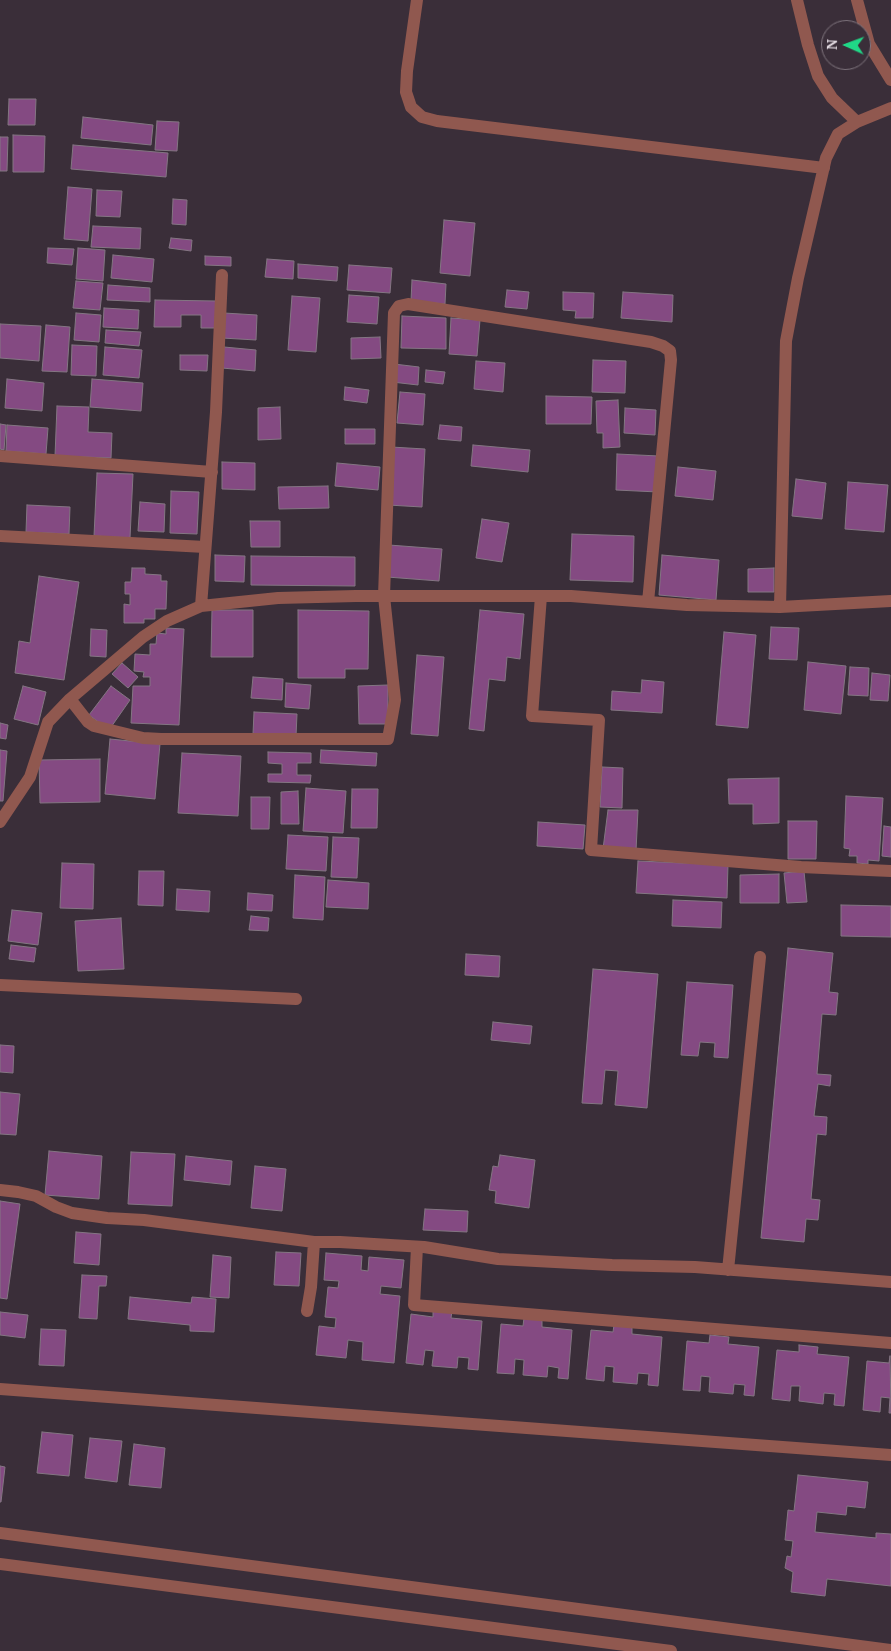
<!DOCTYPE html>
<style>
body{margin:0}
#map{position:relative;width:891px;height:1651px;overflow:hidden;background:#3a2e39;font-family:"PT Serif",serif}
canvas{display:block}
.north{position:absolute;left:821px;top:20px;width:50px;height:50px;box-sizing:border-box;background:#3a2e39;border:1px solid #80767f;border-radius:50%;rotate:272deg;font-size:14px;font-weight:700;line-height:20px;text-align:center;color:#eae2e9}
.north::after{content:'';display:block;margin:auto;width:18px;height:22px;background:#20d887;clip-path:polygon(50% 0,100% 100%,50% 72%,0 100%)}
</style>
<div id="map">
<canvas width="891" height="1651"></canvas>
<div class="north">N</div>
</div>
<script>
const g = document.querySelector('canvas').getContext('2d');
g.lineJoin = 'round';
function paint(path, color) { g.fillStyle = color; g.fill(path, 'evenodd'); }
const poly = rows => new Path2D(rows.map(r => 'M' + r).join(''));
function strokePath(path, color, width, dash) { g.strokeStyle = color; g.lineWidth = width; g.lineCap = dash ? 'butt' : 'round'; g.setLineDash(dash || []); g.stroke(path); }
const building = poly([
 [9,99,36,99,35,125,8,125,9,99],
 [83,117,153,125,151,145,81,138,83,117],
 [157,121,179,122,177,151,155,150,157,121],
 [13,135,45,136,44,172,13,172,13,135],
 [0,137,8,137,7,171,0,171,0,137],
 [73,145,168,153,166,177,71,169,73,145],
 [68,187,92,189,88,241,64,239,68,187],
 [97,190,122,191,120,217,96,216,97,190],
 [173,199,187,200,186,225,172,224,173,199],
 [444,220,475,223,470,276,440,273,444,220],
 [93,226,141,228,140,249,91,247,93,226],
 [171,238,192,240,191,251,169,248,171,238],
 [48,248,74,249,72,265,47,263,48,248],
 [78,248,105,250,103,281,76,279,78,248],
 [113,255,154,259,152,282,111,278,113,255],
 [205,256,231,257,231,266,205,265,205,256],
 [267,259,294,261,293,279,265,277,267,259],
 [298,264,338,267,337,281,298,278,298,264],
 [349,265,392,268,390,293,347,290,349,265],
 [412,280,446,284,445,304,411,301,412,280],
 [76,281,103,283,100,310,73,308,76,281],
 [108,285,150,288,150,302,107,300,108,285],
 [507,290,529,292,527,309,505,307,507,290],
 [563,292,594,293,593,318,575,318,576,311,563,310,563,292],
 [623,292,673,295,672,322,621,318,623,292],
 [349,295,379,297,377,324,347,322,349,295],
 [292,296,320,298,316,352,288,350,292,296],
 [155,300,216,301,215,328,201,328,201,315,181,315,181,327,154,327,155,300],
 [104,308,139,310,138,329,103,327,104,308],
 [76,313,101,315,99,342,74,340,76,313],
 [224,313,257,315,256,340,222,338,224,313],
 [402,316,446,318,446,349,401,348,402,316],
 [451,318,480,320,477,356,449,354,451,318],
 [0,324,41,326,39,361,0,358,0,324],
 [46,325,70,327,67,372,42,371,46,325],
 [106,330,141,332,139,346,105,343,106,330],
 [380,337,381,358,351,359,351,338,380,337],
 [72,345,97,346,96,376,71,375,72,345],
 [105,347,142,350,139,378,103,375,105,347],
 [224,347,256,350,255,371,222,368,224,347],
 [180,355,208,355,207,371,180,370,180,355],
 [593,360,626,361,625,393,592,392,593,360],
 [476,361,505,363,503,392,474,389,476,361],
 [394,364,419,367,418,385,392,382,394,364],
 [426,370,445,372,443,384,425,382,426,370],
 [7,379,44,383,42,411,5,408,7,379],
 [92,379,143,383,141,411,90,407,92,379],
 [345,387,369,390,367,403,344,400,345,387],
 [400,392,425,394,423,425,397,423,400,392],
 [546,396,592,397,591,424,546,424,546,396],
 [618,400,620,447,603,448,603,433,597,433,596,401,618,400],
 [57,406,89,407,88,432,112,433,111,458,55,456,57,406],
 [280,407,281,439,258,440,258,408,280,407],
 [625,408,656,410,655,435,624,433,625,408],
 [0,424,6,425,4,450,0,449,0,424],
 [7,425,48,428,46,454,6,451,7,425],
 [440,425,462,427,461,441,438,439,440,425],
 [345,429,375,429,375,444,345,444,345,429],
 [473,445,530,450,528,472,471,466,473,445],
 [391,447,425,449,422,507,388,505,391,447],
 [617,454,659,456,658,492,616,490,617,454],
 [222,462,255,463,255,490,222,489,222,462],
 [337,463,380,467,378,490,335,486,337,463],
 [678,467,716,471,713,500,675,496,678,467],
 [97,473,133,474,130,538,94,536,97,473],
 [796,479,826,483,822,519,792,516,796,479],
 [848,482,888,485,884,532,845,529,848,482],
 [328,486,329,508,279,509,278,487,328,486],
 [171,491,199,492,197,534,170,533,171,491],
 [140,502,165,504,164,532,138,531,140,502],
 [27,505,70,507,69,534,26,532,27,505],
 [482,519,509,523,502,562,476,558,482,519],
 [250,521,280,521,280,547,251,547,250,521],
 [572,534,634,536,633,582,570,580,572,534],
 [389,545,442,549,439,581,387,577,389,545],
 [215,555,245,556,244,582,215,581,215,555],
 [662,555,719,560,716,600,659,595,662,555],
 [251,556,355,557,355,586,251,585,251,556],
 [132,568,145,568,145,574,161,575,161,581,167,581,166,609,155,609,155,619,144,619,144,623,124,623,124,604,130,605,130,594,125,594,125,582,131,582,132,568],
 [774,568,774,592,748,592,748,569,774,568],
 [39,576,79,582,64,680,15,673,19,641,30,643,39,576],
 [212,610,253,610,253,657,211,657,212,610],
 [298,610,369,611,368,669,345,669,345,678,298,678,298,610],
 [480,610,524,614,520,659,507,657,505,681,489,679,484,731,469,729,480,610],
 [771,627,799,628,797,660,769,659,771,627],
 [166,628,184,629,179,725,131,723,133,686,150,686,150,677,143,677,144,672,134,671,135,654,150,655,150,644,156,644,157,633,166,634,166,628],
 [91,629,107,630,106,657,90,656,91,629],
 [724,632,756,635,748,728,716,725,724,632],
 [417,655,444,657,438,736,411,734,417,655],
 [808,662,846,666,841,714,804,710,808,662],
 [122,663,138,677,128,688,112,674,122,663],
 [850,667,869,668,868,696,848,695,850,667],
 [872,673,890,675,888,701,870,700,872,673],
 [253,677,283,679,282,700,251,698,253,677],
 [642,680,664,682,662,713,611,710,612,691,641,693,642,680],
 [286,683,311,685,309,709,285,707,286,683],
 [388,685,388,724,359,724,358,686,388,685],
 [23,686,46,692,38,725,14,719,23,686],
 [111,686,130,700,109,730,89,715,111,686],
 [254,712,297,714,296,736,253,734,254,712],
 [0,723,8,725,6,739,0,738,0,723],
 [110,739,160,744,155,799,105,794,110,739],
 [0,750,7,751,3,801,0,801,0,750],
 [321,750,377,753,376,766,320,763,321,750],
 [268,752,311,753,311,763,297,763,297,775,311,775,310,783,268,782,268,774,282,774,282,764,268,763,268,752],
 [182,753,241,756,238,816,178,813,182,753],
 [100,759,100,802,40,803,39,760,100,759],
 [602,767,623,768,622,808,600,807,602,767],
 [779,778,779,823,753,824,753,804,729,804,728,779,779,778],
 [306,788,346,791,343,833,303,831,306,788],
 [352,789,378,789,377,828,351,828,352,789],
 [298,791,299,824,281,824,281,792,298,791],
 [846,796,883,798,879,861,868,860,868,864,857,863,857,856,849,856,850,849,844,848,846,796],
 [251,797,270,797,269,829,251,829,251,797],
 [608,810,638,810,636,851,603,849,608,810],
 [788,821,817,821,816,859,788,859,788,821],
 [538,822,585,825,583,849,537,846,538,822],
 [884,826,891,827,891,857,882,856,884,826],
 [288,835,328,837,326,871,286,869,288,835],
 [333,837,359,838,357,878,331,877,333,837],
 [638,861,728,865,727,898,636,893,638,861],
 [62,863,94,864,93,909,60,908,62,863],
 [139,871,164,871,163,906,138,905,139,871],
 [804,871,807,902,787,903,784,873,804,871],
 [779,874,779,903,740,903,740,875,779,874],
 [295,875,325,877,323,920,293,918,295,875],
 [328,880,369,883,368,909,326,907,328,880],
 [177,889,210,891,209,912,176,910,177,889],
 [248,893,273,895,272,911,247,910,248,893],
 [673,900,722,902,721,928,672,926,673,900],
 [841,905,891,906,891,937,841,936,841,905],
 [12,910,42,913,38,945,8,941,12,910],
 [251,916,269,918,268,931,249,930,251,916],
 [121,918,124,969,78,971,75,921,121,918],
 [11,945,36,948,34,962,9,959,11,945],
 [788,948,833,953,829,992,838,993,836,1015,822,1014,817,1074,831,1075,830,1086,818,1084,814,1116,827,1117,826,1135,817,1134,811,1199,820,1200,818,1220,806,1219,804,1242,761,1238,788,948],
 [466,954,500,956,499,977,465,975,466,954],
 [593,969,658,974,647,1108,615,1105,618,1071,605,1070,602,1104,582,1103,593,969],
 [687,982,733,985,728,1058,714,1057,715,1043,700,1042,698,1056,681,1055,687,982],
 [493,1022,532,1026,530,1044,491,1040,493,1022],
 [0,1045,14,1046,13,1073,0,1072,0,1045],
 [0,1092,20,1094,16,1135,0,1134,0,1092],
 [49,1151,102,1156,99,1199,45,1195,49,1151],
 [131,1152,175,1154,172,1206,128,1204,131,1152],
 [500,1155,535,1160,529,1208,495,1203,496,1191,489,1190,493,1166,498,1167,500,1155],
 [186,1156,232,1161,230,1185,184,1180,186,1156],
 [255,1166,286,1169,282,1211,251,1208,255,1166],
 [0,1201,20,1204,7,1299,0,1298,0,1201],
 [425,1209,468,1211,467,1232,423,1230,425,1209],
 [76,1232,101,1234,99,1265,74,1263,76,1232],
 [276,1252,301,1253,299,1286,274,1285,276,1252],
 [326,1253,362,1256,361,1270,368,1271,369,1257,404,1260,401,1288,381,1286,380,1294,400,1296,394,1363,362,1360,363,1342,348,1340,346,1358,316,1355,319,1326,335,1328,336,1318,325,1317,328,1287,338,1288,339,1281,324,1280,326,1253],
 [213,1255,231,1257,229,1298,210,1297,213,1255],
 [82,1275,107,1276,106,1286,99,1286,97,1319,79,1318,82,1275],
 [130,1297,191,1303,192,1297,216,1299,214,1332,190,1331,190,1325,128,1319,130,1297],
 [433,1309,452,1311,451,1318,482,1321,478,1370,468,1369,469,1358,458,1357,457,1368,432,1366,434,1351,425,1350,423,1365,406,1363,411,1314,433,1317,433,1309],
 [0,1312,28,1315,25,1338,0,1335,0,1312],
 [524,1318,542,1320,542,1327,572,1330,568,1379,558,1378,559,1368,548,1366,547,1377,523,1375,524,1360,515,1359,514,1374,497,1373,501,1324,523,1326,524,1318],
 [614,1325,632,1327,632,1334,662,1337,658,1386,648,1385,649,1374,638,1373,637,1384,613,1382,614,1367,605,1366,604,1381,586,1379,591,1330,613,1332,614,1325],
 [41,1329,66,1330,64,1366,39,1365,41,1329],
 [710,1335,729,1337,728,1344,759,1347,754,1396,744,1395,745,1385,734,1384,733,1394,709,1392,710,1377,701,1376,700,1391,683,1390,687,1341,709,1343,710,1335],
 [799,1345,818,1347,817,1354,849,1357,844,1406,834,1405,835,1394,824,1393,823,1404,799,1401,800,1386,791,1386,790,1401,772,1399,777,1350,799,1352,799,1345],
 [890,1356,891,1413,889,1413,890,1398,881,1397,880,1412,863,1410,867,1361,889,1363,890,1356],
 [42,1432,73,1435,69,1476,37,1473,42,1432],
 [90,1438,122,1441,117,1482,85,1478,90,1438],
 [134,1444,165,1448,161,1488,129,1485,134,1444],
 [0,1466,5,1467,1,1502,0,1502,0,1466],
 [798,1475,868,1482,865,1508,847,1506,846,1515,817,1512,815,1532,876,1538,876,1533,891,1534,891,1586,827,1579,825,1596,791,1592,793,1572,785,1568,787,1556,791,1557,793,1541,785,1540,788,1510,794,1511,798,1475]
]);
const minor = poly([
 [417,0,407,71,406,92,411,107,422,117,437,121,824,168],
 [797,0,808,45,818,76,832,98,857,122],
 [857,0,869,44,891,80],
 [0,456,212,472],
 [0,536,205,547],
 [541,596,532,716,599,720,591,850,801,867,891,871],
 [201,606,216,412,222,275],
 [780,607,786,341,798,278,826,158,838,134,857,122,891,108],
 [70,699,88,722,94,726,143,738,161,739,388,739,395,700,384,596,394,313,399,306,408,304,651,342,663,346,670,351,671,360,648,602],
 [0,822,30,777,48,722,70,699,143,637,167,621,201,606,278,598,356,596,571,596,687,605,780,607,891,601],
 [0,985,296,999],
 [0,1190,18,1192,36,1196,56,1207,72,1213,107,1218,144,1220,314,1242,311,1287,307,1311],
 [314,1242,340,1242,424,1247,498,1259,612,1265,695,1267,891,1282],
 [417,1247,414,1305,891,1343],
 [728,1270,760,957],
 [0,1389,891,1455],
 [0,1533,891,1650],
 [0,1564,671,1651]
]);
paint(building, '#844a82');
strokePath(building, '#847683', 1);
strokePath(minor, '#90584f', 12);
</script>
